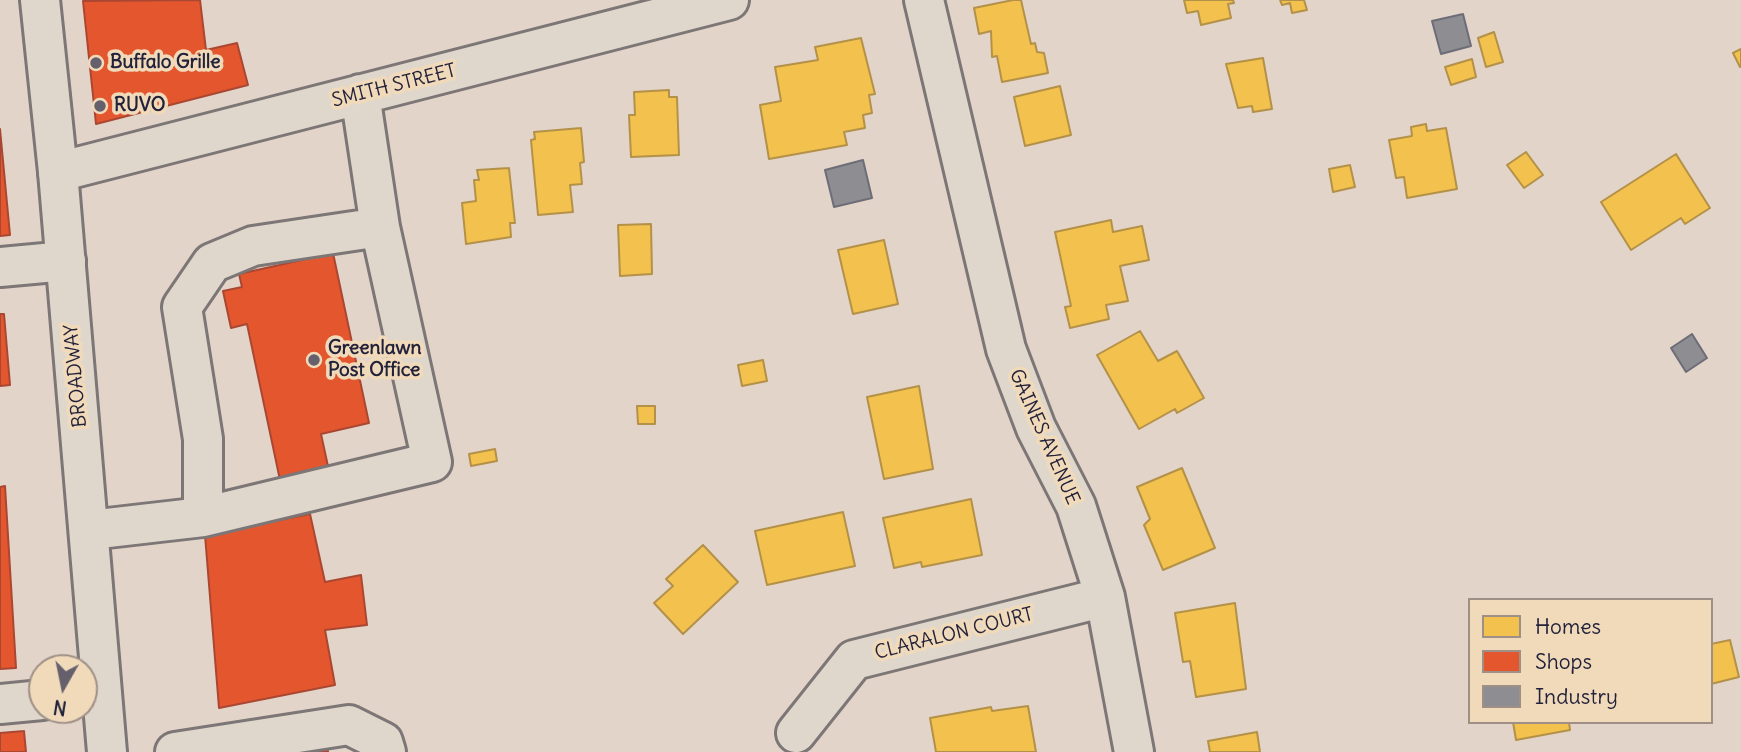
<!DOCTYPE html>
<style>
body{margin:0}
#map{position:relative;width:1741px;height:752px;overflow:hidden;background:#e3d4c9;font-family:Delius,sans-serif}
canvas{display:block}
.legend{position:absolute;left:1468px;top:598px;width:245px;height:126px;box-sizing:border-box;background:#f1daba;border:2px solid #9e9087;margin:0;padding:9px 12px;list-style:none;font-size:21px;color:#22223b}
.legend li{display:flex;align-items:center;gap:14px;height:35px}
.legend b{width:35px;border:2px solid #9e9087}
.north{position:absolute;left:28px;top:654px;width:70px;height:70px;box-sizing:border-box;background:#f1daba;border:2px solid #9e9087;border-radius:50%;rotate:189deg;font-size:19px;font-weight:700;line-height:28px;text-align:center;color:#22223b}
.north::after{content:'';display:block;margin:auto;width:24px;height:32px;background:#66606d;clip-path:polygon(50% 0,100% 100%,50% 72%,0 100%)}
</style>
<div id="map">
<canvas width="1741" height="752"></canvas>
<ul class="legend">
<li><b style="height:19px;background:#f2c14e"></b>Homes</li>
<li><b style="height:19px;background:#e4572e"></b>Shops</li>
<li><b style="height:19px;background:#8d8d92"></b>Industry</li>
</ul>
<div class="north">N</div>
</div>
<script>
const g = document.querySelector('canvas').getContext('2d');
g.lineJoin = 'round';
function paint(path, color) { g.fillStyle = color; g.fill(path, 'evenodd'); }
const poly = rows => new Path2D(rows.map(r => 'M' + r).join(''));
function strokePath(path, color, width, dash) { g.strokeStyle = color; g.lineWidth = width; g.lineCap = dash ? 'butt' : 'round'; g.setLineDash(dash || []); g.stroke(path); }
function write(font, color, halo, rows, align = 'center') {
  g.font = font + ' Delius,sans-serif'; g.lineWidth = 7; g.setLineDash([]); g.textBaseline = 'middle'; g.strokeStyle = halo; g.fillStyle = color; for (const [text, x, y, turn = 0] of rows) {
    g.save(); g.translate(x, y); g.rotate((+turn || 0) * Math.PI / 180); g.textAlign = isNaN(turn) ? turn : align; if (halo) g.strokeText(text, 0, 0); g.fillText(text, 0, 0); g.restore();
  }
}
const homes = poly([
 [1013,0,1021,0,1031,44,1035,43,1037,52,1044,53,1048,73,1002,82,997,56,992,57,991,31,979,34,974,8,1013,0],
 [1184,0,1233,0,1234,3,1228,4,1231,18,1201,25,1198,11,1187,13,1184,0],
 [1280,0,1304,0,1307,10,1292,13,1290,3,1282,5,1280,0],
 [1494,32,1503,62,1486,67,1478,38,1494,32],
 [861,38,875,94,869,95,872,113,863,115,865,128,844,132,847,145,769,159,760,105,781,101,775,67,818,60,815,47,861,38],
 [1741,49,1741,66,1740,67,1733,53,1741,49],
 [1263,58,1272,109,1253,112,1252,106,1238,108,1226,64,1263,58],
 [1472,59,1476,77,1451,85,1445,67,1472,59],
 [1060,86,1071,135,1025,146,1014,97,1060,86],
 [669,90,669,97,677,97,679,155,631,157,629,115,635,115,634,92,669,90],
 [1426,124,1427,131,1446,128,1457,189,1407,198,1404,177,1396,178,1389,140,1412,136,1411,127,1426,124],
 [581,128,584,162,580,163,582,184,570,185,573,212,538,215,531,140,535,139,534,132,581,128],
 [1526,152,1543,175,1524,188,1507,165,1526,152],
 [1676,154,1710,208,1685,224,1681,218,1631,250,1601,202,1676,154],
 [1350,165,1355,187,1333,192,1329,169,1350,165],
 [509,168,515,223,510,223,511,237,466,244,462,203,476,201,474,180,479,180,477,170,509,168],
 [1111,220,1113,232,1142,226,1149,260,1120,266,1128,301,1106,305,1109,319,1070,328,1065,307,1071,306,1055,232,1111,220],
 [651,224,652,274,620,276,618,225,651,224],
 [884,240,898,304,853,314,838,250,884,240],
 [1140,331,1158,361,1177,351,1204,398,1177,413,1175,409,1139,429,1097,355,1140,331],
 [763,360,767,381,742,386,738,365,763,360],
 [919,386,933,469,884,479,867,397,919,386],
 [637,406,655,406,655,424,638,424,637,406],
 [495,449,497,461,471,466,469,454,495,449],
 [1182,468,1215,548,1163,570,1144,525,1150,519,1137,487,1182,468],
 [971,499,982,555,922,567,921,562,894,568,883,518,971,499],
 [843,512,855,566,767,585,755,531,843,512],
 [703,545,738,582,683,634,654,603,673,586,666,579,703,545],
 [1235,603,1246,689,1196,697,1190,661,1183,662,1175,613,1235,603],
 [1730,640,1739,677,1711,684,1711,644,1730,640],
 [1028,706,1036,752,936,752,930,718,991,707,992,711,1028,706],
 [1513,722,1569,722,1570,730,1516,740,1513,722],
 [1257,732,1260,752,1210,752,1208,741,1257,732]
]);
const shops = poly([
 [200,0,206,50,237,43,248,85,96,124,83,1,200,0],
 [0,129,10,235,0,236,0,129],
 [333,253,369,423,321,434,329,471,280,480,247,324,231,328,223,291,242,287,239,274,333,253],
 [0,314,4,314,10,385,0,386,0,314],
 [5,486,16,668,0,669,0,487,5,486],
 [310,514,325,582,361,575,367,625,325,630,335,685,219,708,205,535,310,514],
 [24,731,26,752,0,752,0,733,24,731],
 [327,744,328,752,284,752,327,744]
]);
const industry = poly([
 [1463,14,1471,46,1441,54,1432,21,1463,14],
 [863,160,872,198,834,207,825,170,863,160],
 [1692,334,1707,358,1686,372,1671,348,1692,334]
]);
const minor = poly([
 [924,0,1006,349,1036,428,1076,506,1105,597,1134,752],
 [58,172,729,0],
 [0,267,66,261],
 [203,517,203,439,182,307,212,263,253,246,380,227,360,94],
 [90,530,203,517,432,462,380,227],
 [0,704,42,700],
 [796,733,854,660,1105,597],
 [175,752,349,725,383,742,386,752]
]);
const major = poly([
 [40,0,58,172,107,752]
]);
const markers = [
 [96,63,7,"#66606d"],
 [100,106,7,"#66606d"],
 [314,360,7,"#66606d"]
];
const poiNames = [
 ["Buffalo Grille",110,63],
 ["RUVO",114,106],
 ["Greenlawn",328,349],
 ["Post Office",328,371]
];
const streetNames = [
 ["SMITH STREET",394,86,-14],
 ["BROADWAY",76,376,-95],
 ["GAINES AVENUE",1044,437,66],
 ["CLARALON COURT",954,634,-14]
];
paint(homes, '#f2c14e');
strokePath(homes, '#b49148', 2);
paint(shops, '#e4572e');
strokePath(shops, '#aa4732', 2);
paint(industry, '#8d8d92');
strokePath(industry, '#6d6d78', 2);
strokePath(minor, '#7d7676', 44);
strokePath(major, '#7d7676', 44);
strokePath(minor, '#e0d7cc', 38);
strokePath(major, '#e0d7cc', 38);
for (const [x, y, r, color] of markers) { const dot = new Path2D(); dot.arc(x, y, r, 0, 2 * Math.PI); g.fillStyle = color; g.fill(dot); strokePath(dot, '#f1daba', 2.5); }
write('bold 19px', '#22223b', '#f1daba', poiNames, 'left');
write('19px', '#22223b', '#f1daba', streetNames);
</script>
